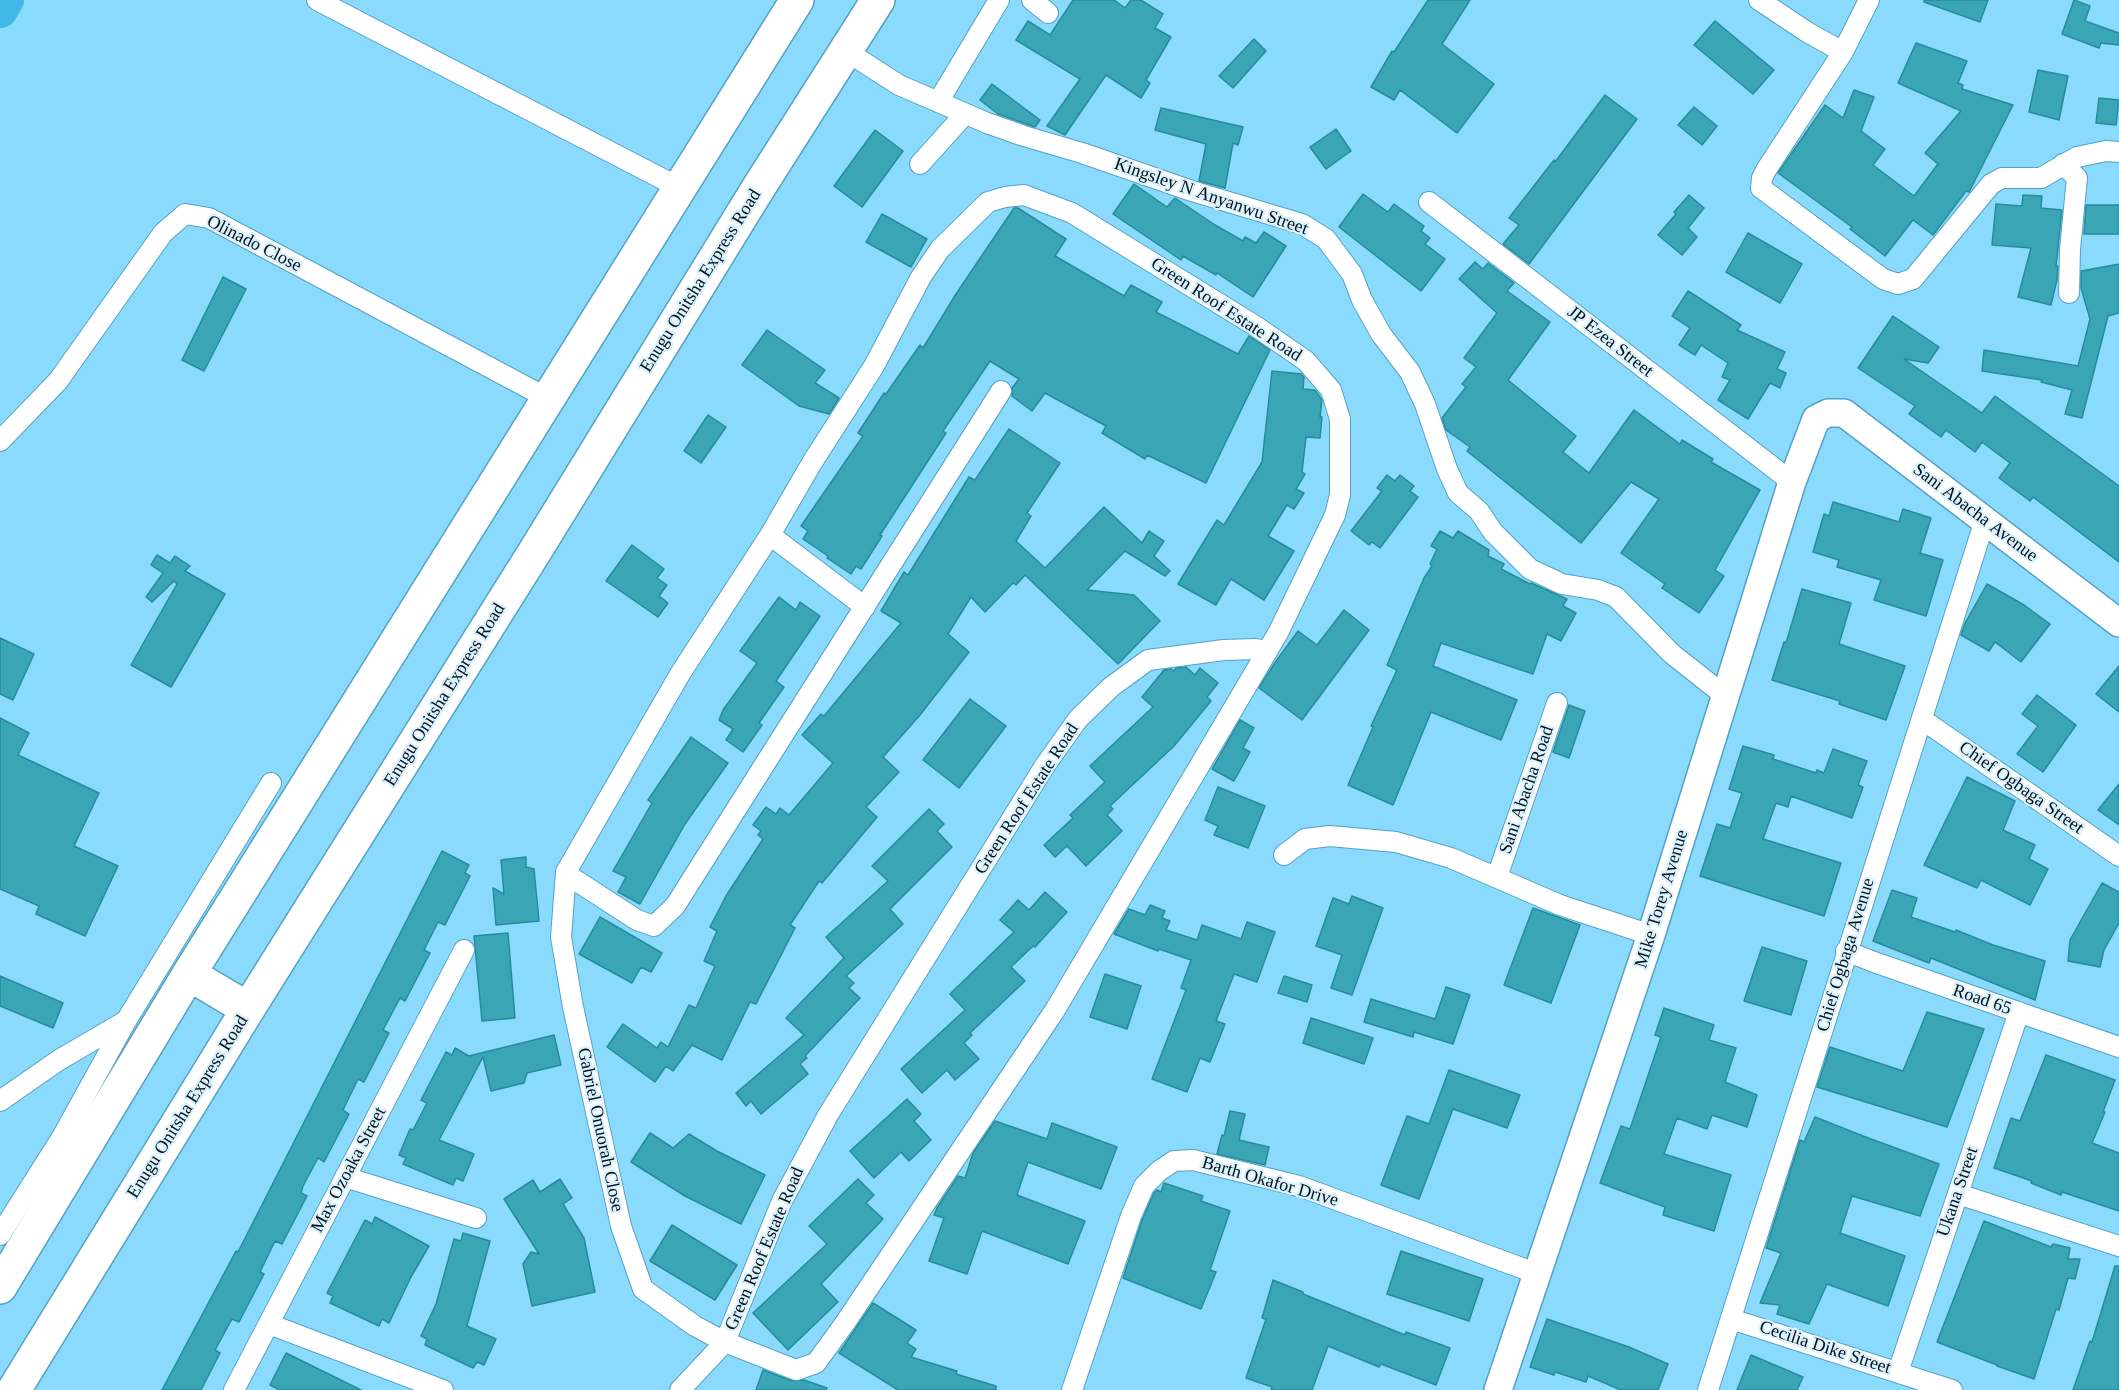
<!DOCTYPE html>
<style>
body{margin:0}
canvas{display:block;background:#8adafd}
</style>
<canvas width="2119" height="1390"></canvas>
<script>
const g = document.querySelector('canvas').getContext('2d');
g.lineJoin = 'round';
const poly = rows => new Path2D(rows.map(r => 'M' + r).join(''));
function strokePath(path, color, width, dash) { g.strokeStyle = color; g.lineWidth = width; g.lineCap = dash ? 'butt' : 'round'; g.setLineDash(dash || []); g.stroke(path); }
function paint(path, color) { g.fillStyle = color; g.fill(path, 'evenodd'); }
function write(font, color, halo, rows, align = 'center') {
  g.font = font + ' Georgia,serif'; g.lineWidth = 4.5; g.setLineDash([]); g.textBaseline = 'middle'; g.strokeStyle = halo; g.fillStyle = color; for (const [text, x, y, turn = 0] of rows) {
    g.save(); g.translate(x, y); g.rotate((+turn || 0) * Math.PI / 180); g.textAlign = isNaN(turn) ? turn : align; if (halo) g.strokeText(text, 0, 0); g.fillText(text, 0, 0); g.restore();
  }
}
const river = poly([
 [0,10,6,0]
]);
const building = poly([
 [1073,0,1114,0,1125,8,1131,0,1141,0,1163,14,1155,28,1171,37,1146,80,1150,83,1141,98,1106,75,1065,135,1047,126,1080,79,1016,40,1028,21,1050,35,1073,0],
 [1428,0,1470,0,1442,44,1494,84,1457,133,1400,90,1394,100,1371,87,1392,51,1394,52,1428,0],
 [1924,0,1988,0,1980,22,1924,2,1924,0],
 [2074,0,2090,6,2085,21,2119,33,2119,45,2101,43,2099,48,2062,34,2074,0],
 [1715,21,1774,70,1753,94,1694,45,1715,21],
 [1254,39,1266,51,1233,88,1219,76,1254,39],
 [1916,43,1967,61,1958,83,1963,85,1962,89,2013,105,1969,192,1966,191,1933,235,1913,220,1885,256,1850,229,1852,227,1778,173,1825,105,1843,118,1854,90,1874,97,1861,131,1885,149,1873,165,1914,196,1938,164,1925,153,1961,111,1898,83,1916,43],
 [2038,70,2068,76,2059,120,2029,112,2038,70],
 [992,84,1040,120,1035,127,998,114,980,100,992,84],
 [1605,95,1637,119,1529,264,1503,244,1519,225,1509,218,1554,160,1555,162,1605,95],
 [2099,98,2119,100,2116,125,2096,123,2099,98],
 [1694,107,1717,126,1702,145,1678,125,1694,107],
 [1161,108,1243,127,1238,145,1233,143,1225,188,1199,181,1206,144,1155,130,1161,108],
 [1336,129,1351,151,1326,169,1310,147,1336,129],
 [875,130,903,151,862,207,834,186,875,130],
 [1134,184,1167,207,1175,198,1215,225,1243,241,1245,237,1256,243,1264,232,1286,246,1253,297,1217,273,1216,275,1183,256,1181,260,1113,214,1134,184],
 [1363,194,1388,212,1394,204,1424,226,1421,231,1430,238,1425,244,1445,259,1421,291,1339,227,1363,194],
 [1689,195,1704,208,1688,228,1697,237,1682,255,1658,235,1676,214,1674,212,1689,195],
 [2023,195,2042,196,2041,208,2062,210,2056,266,2058,266,2057,280,2051,305,2018,297,2031,248,1992,245,1996,204,2022,206,2023,195],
 [2086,205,2119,205,2119,234,2084,234,2086,205],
 [1014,208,1018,208,1066,239,1055,256,1124,296,1131,285,1162,302,1156,312,1238,354,1249,336,1270,350,1206,483,1147,455,1145,459,1102,433,1106,426,1045,393,1032,411,1012,396,1012,388,1019,379,990,361,943,431,946,433,880,535,882,536,861,569,856,566,851,574,827,558,828,556,803,539,808,531,801,526,863,436,858,433,884,393,886,394,920,345,923,348,956,294,1014,208],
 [882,214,927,239,911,267,866,242,882,214],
 [1748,233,1802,264,1780,303,1726,272,1748,233],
 [1475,262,1483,269,1488,263,1514,283,1507,291,1550,322,1508,380,1576,436,1563,452,1589,473,1634,410,1680,444,1682,440,1713,459,1711,462,1760,490,1715,570,1724,576,1699,613,1662,588,1665,584,1621,553,1659,499,1631,482,1581,543,1467,451,1470,447,1446,430,1442,418,1466,387,1462,384,1476,367,1464,358,1497,313,1459,279,1475,262],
 [2119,264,2119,313,2108,316,2082,418,2065,414,2072,390,2041,382,2042,380,1982,371,1984,350,2078,366,2090,319,2081,288,2081,271,2119,264],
 [223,277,246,289,204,371,182,360,223,277],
 [1688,291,1741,325,1737,330,1785,352,1777,369,1786,373,1780,388,1770,383,1748,419,1718,400,1730,380,1722,377,1728,363,1701,345,1695,355,1679,345,1690,328,1672,316,1688,291],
 [1893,316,1939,347,1928,363,1904,359,1982,413,1995,396,2119,486,2119,562,2033,497,2030,501,1999,478,2010,463,1982,442,1975,452,1946,430,1941,437,1909,414,1915,406,1858,368,1893,316],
 [767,330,825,370,815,383,839,398,829,414,799,406,742,365,767,330],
 [1272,371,1301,374,1304,377,1303,389,1315,390,1322,400,1320,417,1322,417,1320,438,1306,437,1302,472,1305,474,1296,489,1304,493,1294,509,1287,505,1268,536,1294,551,1264,600,1231,579,1216,605,1178,584,1217,520,1224,525,1262,462,1272,371],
 [708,415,726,427,701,463,684,451,708,415],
 [1009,429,1060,463,1027,513,1031,516,1016,541,1045,568,1104,507,1142,543,1149,531,1164,541,1154,556,1170,571,1165,576,1125,551,1087,590,1134,595,1160,621,1118,664,1025,575,1016,585,1013,583,985,612,971,597,948,634,969,652,920,715,883,757,899,772,866,807,877,817,822,883,819,881,790,925,795,928,756,1004,750,1002,722,1060,692,1045,673,1071,666,1066,655,1082,607,1047,623,1024,657,1048,661,1042,668,1047,689,1005,696,1008,715,966,704,961,717,931,710,927,726,896,763,839,758,835,761,831,753,825,766,807,776,814,780,808,789,815,833,763,802,735,821,714,824,716,901,623,881,611,904,572,908,575,969,477,975,480,1009,429],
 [1387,475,1395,481,1400,475,1414,486,1410,491,1418,497,1380,548,1372,542,1369,545,1351,531,1382,491,1377,488,1387,475],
 [1833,502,1899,522,1903,509,1931,518,1920,553,1943,560,1926,616,1874,600,1881,580,1837,567,1839,560,1813,552,1824,514,1829,516,1833,502],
 [1440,531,1453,538,1458,531,1489,550,1488,556,1504,564,1501,569,1530,584,1531,583,1567,599,1563,606,1576,613,1561,641,1547,634,1533,674,1441,643,1433,666,1517,700,1501,740,1431,712,1393,805,1348,785,1373,727,1371,726,1397,670,1387,665,1424,578,1432,566,1430,564,1437,549,1431,546,1440,531],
 [632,545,664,569,657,578,667,585,659,596,668,603,658,617,606,581,632,545],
 [157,555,170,563,175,556,190,566,185,571,225,594,171,687,131,665,177,584,174,581,152,602,146,597,163,573,151,565,157,555],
 [1987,584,2024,605,2050,624,2021,662,1995,642,1989,651,1961,635,1965,623,1987,584],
 [1802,589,1851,603,1839,644,1905,666,1886,720,1839,704,1840,701,1772,680,1784,642,1786,643,1802,589],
 [779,597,796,610,800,602,820,616,776,681,784,687,759,723,762,725,743,752,726,740,733,729,719,720,723,710,757,663,740,651,779,597],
 [1344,610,1369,630,1302,720,1259,688,1274,664,1298,631,1317,645,1344,610],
 [0,638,34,654,13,700,0,694,0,638],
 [2119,666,2119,712,2096,694,2119,666],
 [1186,667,1195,675,1200,668,1218,683,1207,697,1211,701,1174,746,1110,806,1113,809,1107,815,1122,831,1086,866,1067,846,1055,857,1044,845,1073,818,1070,815,1105,782,1090,766,1153,707,1142,697,1164,670,1171,669,1174,671,1176,668,1186,667],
 [2037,695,2076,725,2043,772,2017,754,2038,726,2022,714,2037,695],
 [970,699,1006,726,959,788,923,760,970,699],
 [1569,705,1585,711,1569,758,1553,752,1569,705],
 [0,718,29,733,18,755,99,793,74,846,118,866,85,936,36,914,39,906,0,889,0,718],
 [1240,720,1254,728,1243,748,1250,752,1234,781,1212,769,1240,720],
 [691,737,728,763,685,824,640,904,618,892,626,877,613,871,652,803,648,800,691,737],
 [1743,746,1774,755,1773,759,1816,773,1817,770,1824,773,1833,749,1867,761,1858,785,1863,787,1852,818,1791,796,1788,807,1776,803,1763,839,1841,863,1824,916,1700,876,1717,824,1730,828,1742,793,1729,789,1743,746],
 [1967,777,2015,801,2003,830,2035,845,2029,859,2048,869,2030,905,1981,880,1977,888,1924,865,1967,777],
 [2119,784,2119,825,2098,810,2119,784],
 [1218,787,1265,806,1248,848,1214,835,1218,826,1205,820,1218,787],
 [929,809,944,824,937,831,952,847,890,909,903,924,846,976,854,983,849,988,860,998,805,1056,807,1058,800,1064,808,1074,761,1114,751,1101,746,1106,736,1093,804,1035,786,1018,844,958,826,937,888,881,872,866,929,809],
 [442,851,469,865,465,873,470,876,445,925,438,922,424,950,430,953,405,1001,400,998,383,1030,389,1033,364,1082,358,1079,343,1110,349,1114,324,1162,318,1158,303,1186,301,1193,307,1196,282,1244,275,1241,260,1272,264,1274,239,1322,232,1319,215,1350,220,1353,201,1390,162,1390,236,1251,238,1252,442,851],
 [526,857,526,867,534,869,539,921,496,925,493,888,504,894,501,860,526,857],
 [2102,883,2119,892,2119,923,2104,950,2100,967,2068,961,2070,940,2102,883],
 [1892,890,1917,898,1911,917,1955,932,1956,930,1993,945,2045,961,2035,1000,1931,958,1929,963,1873,941,1892,890],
 [1045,892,1067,912,1035,947,1033,946,1011,967,1025,981,970,1033,972,1035,964,1043,979,1059,955,1080,947,1070,922,1093,901,1069,965,1010,950,994,1014,932,1000,920,1018,900,1029,910,1045,892],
 [1352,896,1383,908,1352,995,1331,988,1342,955,1316,946,1333,898,1349,904,1352,896],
 [1150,905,1165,911,1162,918,1170,921,1166,930,1197,940,1202,925,1241,939,1247,922,1275,932,1257,982,1234,974,1216,1021,1225,1024,1210,1062,1200,1058,1187,1092,1152,1079,1186,990,1181,988,1191,960,1159,949,1158,951,1114,934,1129,909,1145,915,1150,905],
 [1533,908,1580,925,1551,1003,1504,985,1533,908],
 [600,917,662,953,651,972,641,967,632,983,579,954,600,917],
 [508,933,515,1018,482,1021,474,936,508,933],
 [1762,947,1807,961,1791,1015,1744,1001,1762,947],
 [1105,974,1141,986,1127,1029,1090,1017,1105,974],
 [0,976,63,1003,53,1028,0,1006,0,976],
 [1284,976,1312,985,1307,1002,1278,993,1284,976],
 [1446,987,1470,995,1453,1044,1414,1032,1413,1037,1364,1022,1371,999,1435,1019,1446,987],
 [1664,1008,1714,1025,1709,1040,1736,1048,1725,1082,1757,1095,1747,1127,1712,1115,1707,1129,1677,1118,1664,1154,1731,1175,1714,1231,1663,1215,1665,1207,1600,1183,1621,1126,1630,1129,1661,1037,1655,1035,1664,1008],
 [1927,1012,1984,1029,1947,1127,1817,1087,1830,1047,1903,1071,1927,1012],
 [1311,1018,1373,1038,1364,1064,1303,1043,1311,1018],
 [554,1035,561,1065,527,1073,524,1083,491,1091,483,1057,439,1140,474,1154,463,1181,456,1178,453,1185,403,1164,406,1158,399,1155,410,1129,413,1130,427,1103,421,1100,446,1052,452,1055,455,1048,469,1056,554,1035],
 [2046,1055,2115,1080,2103,1112,2105,1112,2092,1143,2119,1153,2119,1211,2062,1192,2061,1195,2031,1183,2032,1181,1994,1168,2011,1118,2020,1121,2046,1055],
 [1449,1070,1520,1095,1507,1128,1453,1109,1419,1199,1381,1185,1407,1116,1429,1124,1449,1070],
 [907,1099,921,1114,914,1121,931,1140,909,1161,901,1152,874,1178,850,1151,907,1099],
 [1230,1111,1245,1114,1239,1140,1269,1147,1265,1165,1217,1154,1222,1135,1224,1136,1230,1111],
 [1815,1117,1863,1136,1939,1164,1920,1216,1852,1196,1840,1233,1905,1256,1888,1306,1827,1284,1809,1324,1777,1314,1780,1305,1760,1303,1781,1253,1766,1248,1800,1140,1804,1142,1815,1117],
 [995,1121,1047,1139,1052,1123,1117,1147,1101,1189,1028,1162,1017,1195,1085,1221,1068,1264,982,1231,967,1274,929,1261,944,1218,934,1215,937,1208,958,1176,965,1178,973,1153,995,1121],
 [650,1133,673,1148,689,1134,717,1151,765,1175,741,1224,685,1196,631,1162,650,1133],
 [560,1179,572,1198,563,1204,584,1238,595,1292,532,1306,523,1264,531,1252,539,1254,504,1199,533,1180,540,1192,560,1179],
 [858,1179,874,1195,866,1203,883,1219,821,1284,838,1302,788,1350,753,1313,827,1244,809,1226,858,1179],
 [1164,1183,1203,1196,1201,1201,1230,1211,1210,1270,1216,1272,1201,1309,1123,1278,1142,1220,1154,1193,1157,1190,1161,1192,1164,1183],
 [375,1217,429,1246,411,1277,389,1323,382,1319,379,1326,330,1303,333,1296,327,1293,365,1220,372,1224,375,1217],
 [1984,1221,2051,1247,2053,1244,2070,1248,2068,1259,2080,1259,2075,1279,2068,1278,2059,1310,2056,1309,2034,1379,1997,1366,1997,1365,1937,1342,1984,1221],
 [672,1225,737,1265,715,1300,650,1261,672,1225],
 [463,1233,490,1241,467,1326,496,1339,484,1365,477,1362,473,1368,425,1345,427,1339,421,1336,436,1304,454,1239,461,1241,463,1233],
 [1401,1251,1483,1279,1469,1321,1387,1294,1401,1251],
 [2115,1266,2119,1266,2119,1390,2073,1390,2090,1341,2092,1342,2115,1266],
 [1273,1280,1303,1292,1303,1294,1405,1335,1406,1332,1450,1348,1436,1385,1381,1364,1379,1367,1328,1346,1312,1390,1271,1390,1272,1387,1246,1378,1266,1319,1262,1318,1273,1280],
 [873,1303,916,1330,907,1343,916,1349,911,1357,957,1371,956,1374,996,1386,996,1390,898,1390,839,1353,873,1303],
 [1547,1319,1629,1347,1668,1364,1658,1390,1621,1390,1588,1376,1586,1382,1555,1372,1554,1375,1530,1367,1547,1319],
 [286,1353,361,1390,280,1390,270,1385,286,1353],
 [1751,1355,1803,1377,1797,1390,1737,1390,1751,1355],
 [763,1370,792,1381,804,1380,827,1388,826,1390,756,1390,763,1370]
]);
const street = poly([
 [317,0,680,188],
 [1032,0,1048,13],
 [1759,0,1807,32,1843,52],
 [1869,0,1843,52,1766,170,1762,178,1761,188,1883,279,1898,284,1913,279,1991,184,2002,178,2041,178,2077,157,2106,151,2119,152],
 [846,51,899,85,987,123,1024,136,1082,153,1192,191,1302,224,1326,239,1352,274,1362,300,1381,334,1410,372,1425,404,1447,469,1458,493,1479,511,1493,532,1530,569,1562,584,1598,590,1616,597,1672,654,1724,695],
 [938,102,999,0],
 [920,164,965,114],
 [2063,164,2077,178,2070,249,2069,293],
 [1024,195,1072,213,1254,325,1306,361,1331,390,1340,419,1340,495,1335,515,1278,633,1055,1010,845,1323,816,1363,796,1370,725,1342,695,1326,643,1289,621,1226,573,1007,561,937,566,872,680,674,770,535,813,461,874,366,921,277,940,249,988,202,1005,197,1024,195],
 [1429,202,1792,482],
 [0,441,58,381,163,233,185,214,209,218,549,399],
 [770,535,865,607],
 [1923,720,2119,856],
 [1284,855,1305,839,1330,836,1396,842,1451,858,1560,905,1651,935],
 [566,874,637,920,654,926,675,906,1001,391],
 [1497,877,1557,703],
 [1846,951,1874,962,2119,1047],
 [0,1101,59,1060,124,1022],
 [345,1177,476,1218],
 [1958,1194,2119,1246],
 [0,1235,62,1137,126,1021,271,783],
 [1731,1319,1952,1390],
 [269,1324,443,1390],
 [1898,1372,2019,1012],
 [234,1390,464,950],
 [680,1390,725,1342,782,1201,828,1115,1044,767,1078,719,1111,687,1148,660,1224,650,1256,649,1267,652],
 [1072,1390,1131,1216,1144,1186,1159,1171,1174,1161,1193,1160,1299,1186,1538,1274],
 [1708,1390,1985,520]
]);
const secondary = poly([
 [1498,1390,1651,935,1792,482,1816,419,1828,413,1844,413,2119,623]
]);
const highway = poly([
 [189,974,248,1009],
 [0,1287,189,974,797,0],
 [14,1390,248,1009,537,548,759,187,878,0]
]);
const streetNames = [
 ["Kingsley N Anyanwu Street",1211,197,19],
 ["Olinado Close",254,244,27],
 ["Enugu Onitsha Express Road",701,281,-58],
 ["Green Roof Estate Road",1226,310,33],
 ["JP Ezea Street",1610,342,38],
 ["Sani Abacha Avenue",1975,513,37],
 ["Enugu Onitsha Express Road",445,695,-58],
 ["Chief Ogbaga Street",2021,788,35],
 ["Sani Abacha Road",1527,790,-71],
 ["Green Roof Estate Road",1027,799,-57],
 ["Mike Torey Avenue",1662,899,-73],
 ["Chief Ogbaga Avenue",1846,955,-73],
 ["Road 65",1982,1000,19],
 ["Enugu Onitsha Express Road",188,1107,-58],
 ["Gabriel Onuorah Close",600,1130,78],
 ["Max Ozoaka Street",349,1170,-62],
 ["Barth Okafor Drive",1270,1182,16],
 ["Ukana Street",1958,1192,-71],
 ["Green Roof Estate Road",765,1249,-67],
 ["Cecilia Dike Street",1825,1348,18]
];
strokePath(river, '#42b8e6', 36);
paint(building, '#3aa6b5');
strokePath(building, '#258c9a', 1.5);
strokePath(street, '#53a2c4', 22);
strokePath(secondary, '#53a2c4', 30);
strokePath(highway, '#53a2c4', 36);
strokePath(street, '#fff', 20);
strokePath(secondary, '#fff', 27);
strokePath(highway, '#fff', 33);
write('18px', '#00121c', '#dcf2fd', streetNames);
</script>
